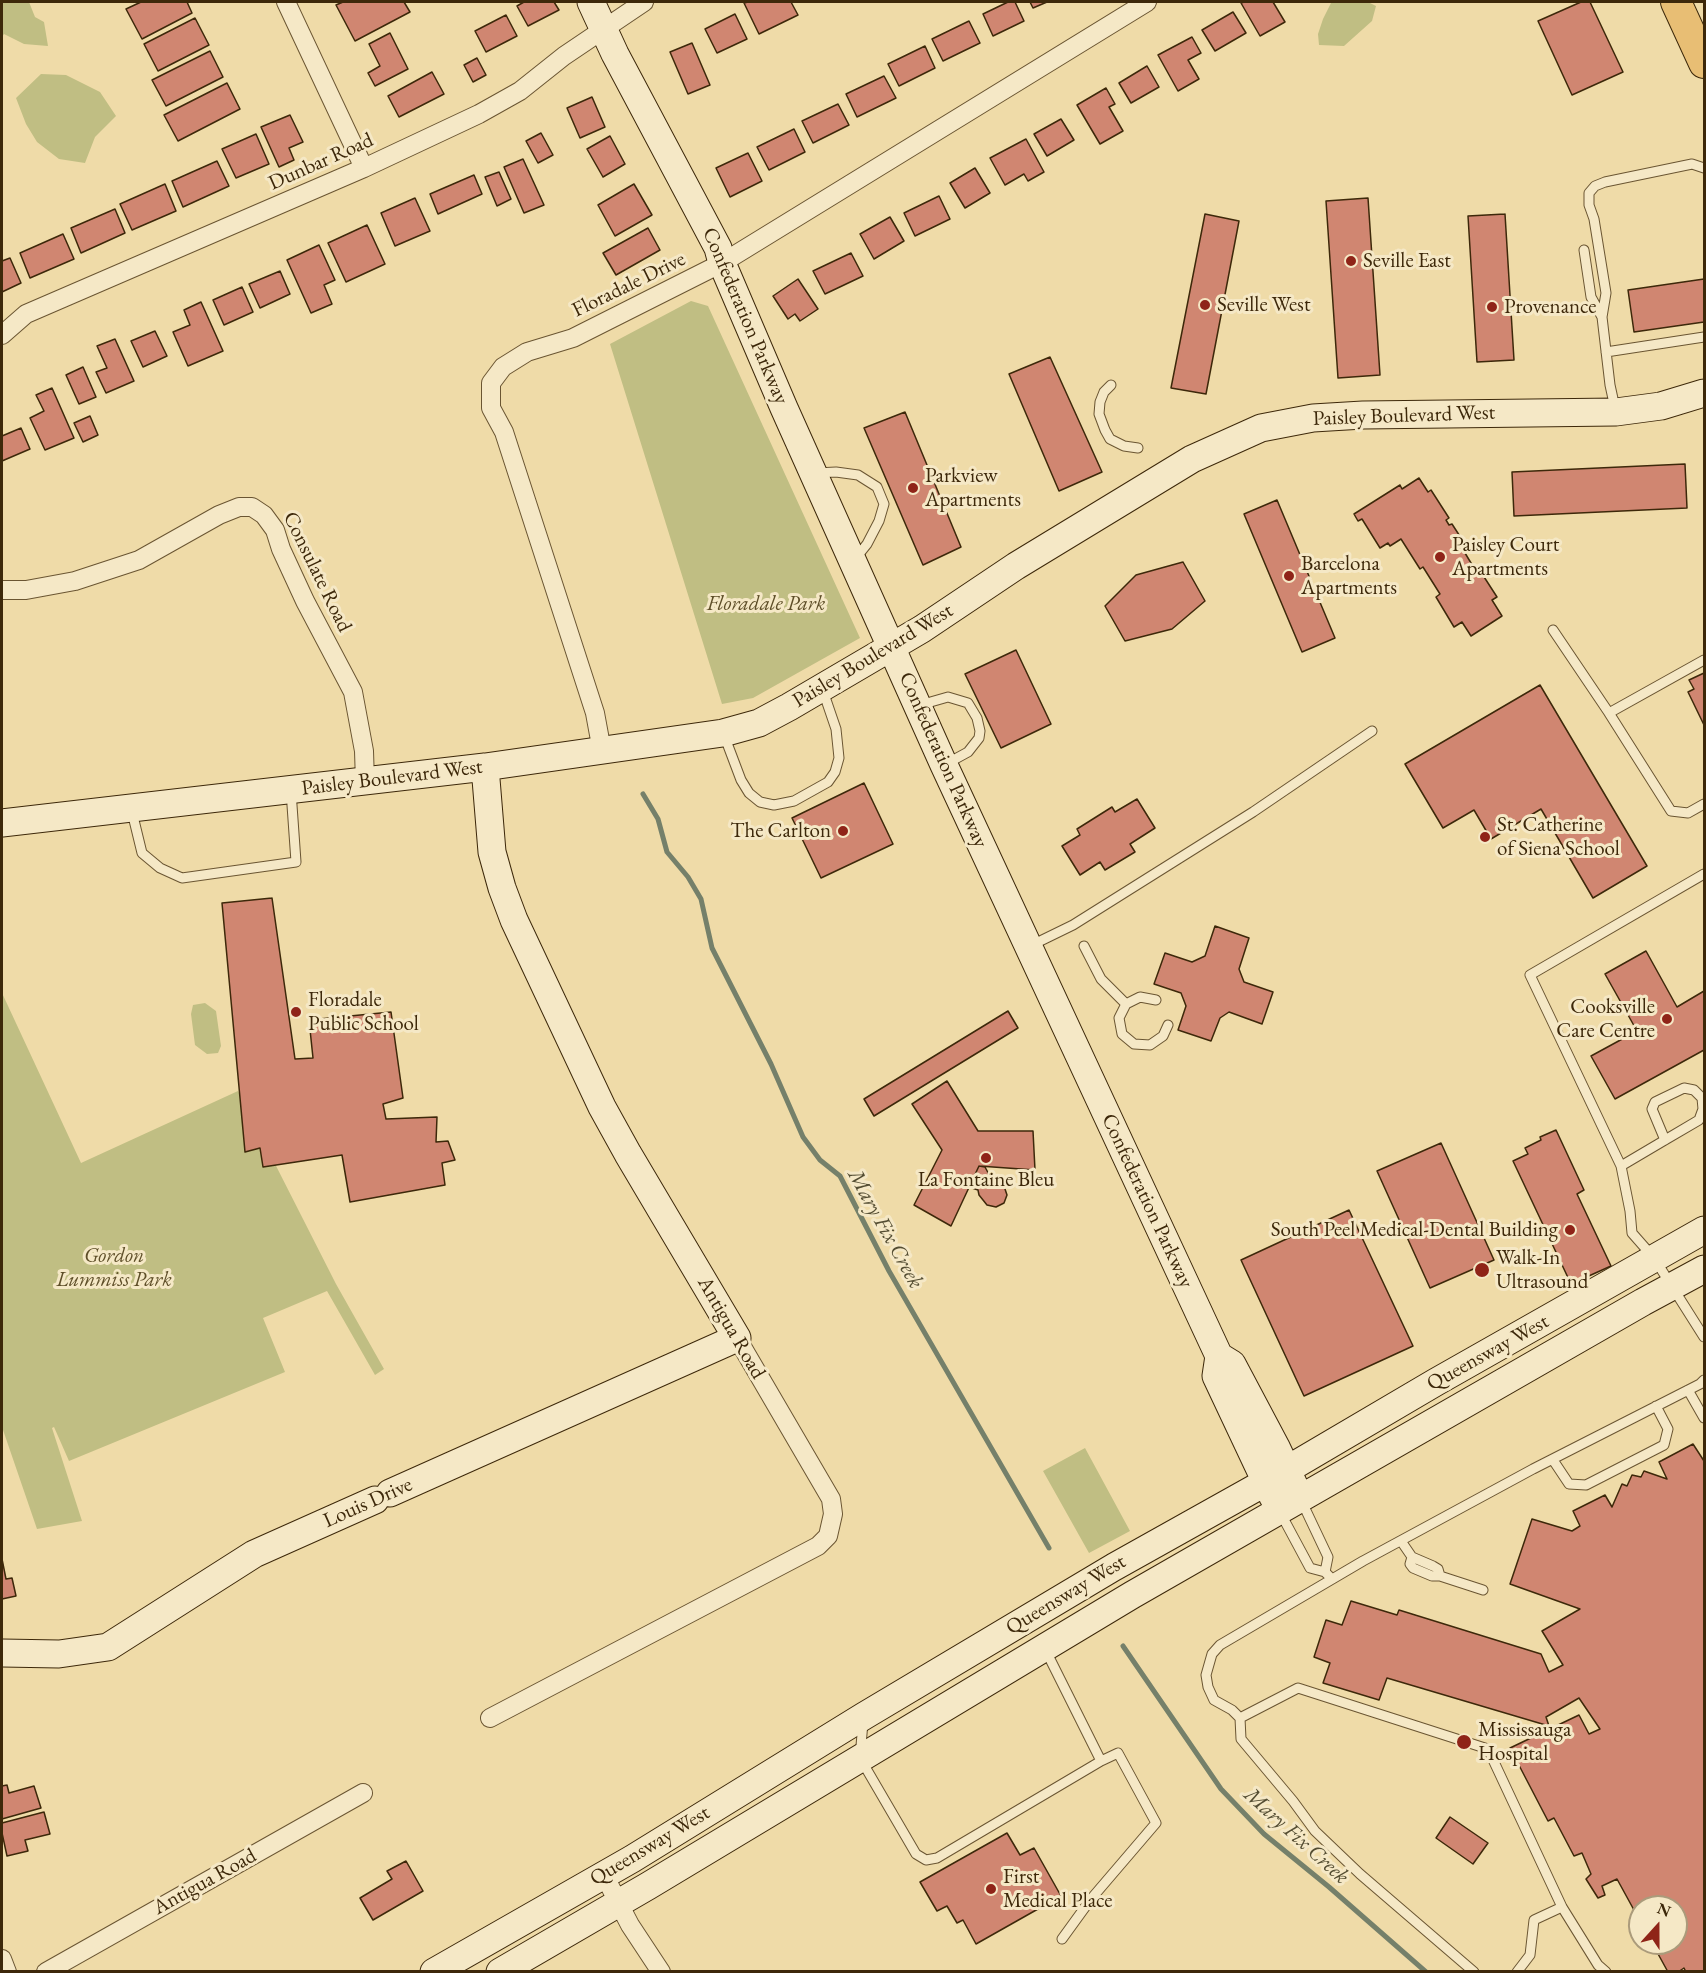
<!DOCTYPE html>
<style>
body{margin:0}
#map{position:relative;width:1706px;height:1973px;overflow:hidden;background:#efdba8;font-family:"EB Garamond",serif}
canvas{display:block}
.frame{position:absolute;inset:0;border:3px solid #3d280a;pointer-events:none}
.north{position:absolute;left:1628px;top:1895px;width:60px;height:60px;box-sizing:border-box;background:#f5e8c6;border:2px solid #ab9b7b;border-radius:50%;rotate:21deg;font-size:16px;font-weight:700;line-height:24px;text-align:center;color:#3d280a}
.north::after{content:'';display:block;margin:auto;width:21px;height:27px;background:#8f2418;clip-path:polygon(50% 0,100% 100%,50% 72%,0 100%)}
</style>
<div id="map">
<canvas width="1706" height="1973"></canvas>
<div class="frame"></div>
<div class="north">N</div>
</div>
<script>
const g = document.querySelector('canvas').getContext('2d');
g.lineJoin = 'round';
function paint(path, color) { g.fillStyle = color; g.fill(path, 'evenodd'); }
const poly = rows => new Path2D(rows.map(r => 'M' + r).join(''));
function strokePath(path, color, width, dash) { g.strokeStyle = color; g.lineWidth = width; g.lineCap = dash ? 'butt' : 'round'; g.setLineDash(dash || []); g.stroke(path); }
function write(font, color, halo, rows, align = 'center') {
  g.font = font + ' "EB Garamond",serif'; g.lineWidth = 6; g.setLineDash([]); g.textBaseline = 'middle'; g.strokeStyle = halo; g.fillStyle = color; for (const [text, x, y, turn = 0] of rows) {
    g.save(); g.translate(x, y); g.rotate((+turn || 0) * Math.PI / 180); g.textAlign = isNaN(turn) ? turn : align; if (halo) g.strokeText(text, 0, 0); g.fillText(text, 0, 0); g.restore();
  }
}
const green = poly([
 [2,2,29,2,35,17,44,22,48,46,24,44,4,34,2,37],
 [1336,2,1368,2,1376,6,1372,21,1344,46,1319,45,1318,34,1323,19,1331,3],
 [41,74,66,75,100,92,116,116,95,137,85,163,59,159,37,142,26,124,16,98],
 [691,301,708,306,860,638,753,698,722,704,610,344],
 [2,993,81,1163,238,1091,336,1284,384,1369,375,1375,327,1291,263,1318,285,1372,69,1461,54,1427,52,1428,82,1521,37,1529,2,1427],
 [205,1003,216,1011,221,1046,218,1053,207,1054,195,1045,191,1014,193,1005],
 [1085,1448,1130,1531,1089,1553,1043,1471]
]);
const stream = poly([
 [643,794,658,819,667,852,688,877,701,899,712,948,771,1064,803,1137,820,1160,840,1176,889,1271,1049,1548],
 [1123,1646,1221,1789,1264,1834,1329,1887,1426,1972]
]);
const building = poly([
 [141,2,187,2,192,13,142,39,126,9,141,2],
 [343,2,404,2,410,12,355,41,336,5,343,2],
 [524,2,554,2,559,10,528,26,517,6,524,2],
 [748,2,791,2,798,15,759,34,744,3,748,2],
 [1008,2,1015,2,1024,21,993,36,983,14,1008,2],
 [1030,2,1047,2,1033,8,1030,2],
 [1244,2,1273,2,1285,22,1260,36,1241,3,1244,2],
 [1581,2,1590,2,1623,72,1572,95,1538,21,1581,2],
 [1233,12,1246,33,1215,51,1202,30,1233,12],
 [735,14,747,39,717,53,705,29,735,14],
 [506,15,517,36,486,52,475,31,506,15],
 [195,18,209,45,158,71,144,44,195,18],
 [969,21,980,43,943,61,932,39,969,21],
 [390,33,408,69,375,86,368,73,380,66,369,44,390,33],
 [1192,37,1201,53,1188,60,1199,79,1178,91,1158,55,1192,37],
 [692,43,710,85,688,94,670,52,692,43],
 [925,46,935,68,899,86,888,64,925,46],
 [210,51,223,77,166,106,152,80,210,51],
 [477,58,486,75,473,82,464,65,477,58],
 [1147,66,1159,87,1131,103,1119,83,1147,66],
 [432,72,444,94,399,117,388,96,432,72],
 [884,76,896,98,857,117,846,94,884,76],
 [227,83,240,109,178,141,164,115,227,83],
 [1106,88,1115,104,1109,107,1123,131,1100,144,1077,105,1106,88],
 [592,97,605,127,580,138,567,108,592,97],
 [838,104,849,125,813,143,802,121,838,104],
 [290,115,303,142,289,148,294,160,279,167,261,127,290,115],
 [1061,119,1074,140,1047,156,1034,134,1061,119],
 [794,129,805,152,769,170,757,147,794,129],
 [541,133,553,155,538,163,526,141,541,133],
 [256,134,269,164,236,178,222,149,256,134],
 [610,136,625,164,603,177,587,149,610,136],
 [1026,139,1044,172,1028,181,1024,174,1005,185,990,158,1026,139],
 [748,153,762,181,730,197,716,168,748,153],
 [523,159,544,205,524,213,504,167,523,159],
 [217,161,229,186,183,207,172,181,217,161],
 [975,168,990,193,965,208,950,183,975,168],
 [499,172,511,199,497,206,485,177,499,172],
 [474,175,482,194,438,214,430,194,474,175],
 [165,184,176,211,132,230,120,204,165,184],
 [634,184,652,215,615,236,598,205,634,184],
 [939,196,950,219,915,236,904,213,939,196],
 [415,198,430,231,395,246,381,213,415,198],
 [1368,198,1380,375,1338,378,1326,201,1368,198],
 [115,209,125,233,81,253,71,228,115,209],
 [1205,214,1239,221,1206,394,1171,388,1205,214],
 [1505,214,1514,360,1477,362,1468,216,1505,214],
 [890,217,904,241,874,259,860,234,890,217],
 [367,225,385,264,346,282,328,243,367,225],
 [648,228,660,250,616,275,603,253,648,228],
 [63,234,74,259,30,278,20,253,63,234],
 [319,245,335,280,324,285,332,304,311,313,287,260,319,245],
 [851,253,863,276,825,294,813,271,851,253],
 [10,258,21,283,2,292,2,261,10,258],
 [280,271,290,294,260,308,249,284,280,271],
 [798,279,818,309,800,321,795,314,788,319,773,296,798,279],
 [1704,279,1704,322,1634,332,1628,290,1704,279],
 [242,287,253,312,224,325,213,300,242,287],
 [201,302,223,351,188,366,173,332,190,325,184,310,201,302],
 [155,331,167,356,143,367,131,341,155,331],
 [115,339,134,381,106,393,96,372,107,368,97,346,115,339],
 [1050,357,1102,472,1059,491,1009,374,1050,357],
 [83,367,96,397,79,404,66,375,83,367],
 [52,388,74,438,45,450,30,418,44,411,36,395,52,388],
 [905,412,961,547,923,565,864,428,905,412],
 [90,416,98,435,83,442,74,423,90,416],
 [21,428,30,449,2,461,2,436,21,428],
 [1685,464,1687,508,1514,516,1512,472,1685,464],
 [1419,478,1428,492,1431,490,1449,518,1446,520,1449,525,1452,524,1463,541,1459,543,1474,568,1477,566,1497,597,1492,600,1502,616,1471,636,1462,622,1454,627,1436,597,1440,594,1423,567,1420,569,1401,539,1390,546,1388,543,1380,548,1362,519,1358,521,1354,514,1400,485,1402,489,1419,478],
 [1277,500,1335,638,1302,652,1244,514,1277,500],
 [1183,562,1205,601,1172,629,1125,641,1105,606,1136,575,1183,562],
 [1016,650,1051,724,1001,748,965,674,1016,650],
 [1704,673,1704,725,1688,692,1694,689,1689,680,1704,673],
 [1540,685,1647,866,1593,898,1541,809,1491,839,1474,810,1443,828,1405,764,1540,685],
 [864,783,893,844,821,878,792,818,864,783],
 [1137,799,1155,828,1130,844,1135,852,1105,870,1100,862,1080,875,1062,846,1080,835,1077,829,1112,807,1115,812,1137,799],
 [272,898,295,1059,313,1058,309,1020,391,1012,403,1098,383,1104,386,1119,437,1117,436,1142,448,1141,455,1160,442,1163,445,1185,350,1202,342,1155,263,1167,260,1148,245,1152,222,903,272,898],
 [1215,926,1249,938,1239,969,1244,982,1273,992,1262,1024,1229,1012,1220,1018,1211,1041,1178,1030,1186,1006,1181,993,1154,984,1165,953,1192,962,1205,956,1215,926],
 [1646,951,1677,1007,1704,991,1704,1050,1615,1099,1591,1056,1637,1031,1605,974,1646,951],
 [1008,1011,1018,1028,874,1116,864,1099,1008,1011],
 [947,1081,978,1131,1033,1131,1035,1170,979,1166,951,1226,914,1205,942,1150,912,1104,947,1081],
 [1556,1130,1584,1190,1577,1194,1611,1266,1571,1284,1513,1161,1528,1154,1525,1148,1541,1140,1540,1137,1556,1130],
 [1441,1143,1494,1260,1430,1288,1377,1171,1441,1143],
 [979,1166,985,1167,992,1180,1001,1182,1004,1186,1007,1195,1004,1203,996,1207,987,1205,979,1195,978,1190,969,1187,979,1166],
 [1349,1210,1413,1346,1304,1396,1241,1260,1349,1210],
 [1693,1444,1704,1461,1704,1972,1686,1972,1684,1968,1678,1972,1668,1972,1652,1943,1676,1943,1676,1907,1640,1907,1640,1921,1617,1879,1602,1886,1605,1895,1598,1898,1586,1879,1591,1874,1582,1853,1574,1856,1554,1818,1548,1821,1510,1748,1579,1715,1589,1734,1600,1729,1579,1698,1546,1717,1549,1726,1387,1678,1379,1700,1323,1683,1330,1663,1314,1657,1326,1620,1342,1625,1351,1601,1397,1615,1399,1610,1541,1654,1549,1672,1563,1665,1542,1631,1580,1609,1510,1584,1532,1519,1572,1531,1580,1526,1573,1511,1605,1495,1612,1507,1622,1484,1627,1486,1632,1475,1641,1477,1644,1471,1667,1479,1659,1462,1693,1444],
 [2,1559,6,1579,12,1578,16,1596,2,1599,2,1559],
 [7,1785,9,1793,34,1786,41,1808,2,1819,2,1786,7,1785],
 [44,1812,50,1834,25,1840,28,1851,7,1856,2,1833,2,1823,44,1812],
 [1450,1817,1488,1843,1473,1864,1436,1838,1450,1817],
 [1007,1833,1020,1855,1034,1848,1061,1896,976,1944,963,1920,957,1923,947,1906,937,1911,920,1882,1007,1833],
 [406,1861,423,1891,373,1920,360,1898,392,1879,387,1871,406,1861]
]);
const lane = poly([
 [1584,250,1591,297,1602,317],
 [1606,352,1704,337],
 [1111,385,1104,392,1100,402,1099,414,1105,430,1110,439,1124,446,1138,448],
 [1615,408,1610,385,1602,317,1606,293,1594,219,1589,205,1589,193,1595,186,1605,182,1692,164,1704,168],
 [816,473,836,472,858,475,877,487,884,504,879,521,867,544,855,559],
 [1553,630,1609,713,1671,811,1688,813,1704,804],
 [920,705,948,697,968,703,977,718,980,731,979,738,968,752,946,764],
 [1609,713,1704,660],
 [724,735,741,780,749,793,760,802,774,805,794,801,828,782,835,772,839,758,836,729,823,691],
 [132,812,142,853,160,868,182,878,296,862,291,791],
 [1704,874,1530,975,1621,1166,1630,1211,1632,1233,1654,1258,1704,1337],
 [1032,945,1073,925,1253,812,1372,731],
 [1084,946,1101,979,1126,1004],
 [1156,1000,1140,997,1126,1004,1119,1018,1122,1034,1134,1044,1150,1045,1163,1036,1168,1025],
 [1621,1166,1665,1140,1699,1120,1703,1109,1702,1098,1694,1090,1684,1088,1655,1102,1652,1109,1665,1140],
 [1688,1390,1704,1418],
 [1553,1460,1569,1484,1586,1485,1664,1445,1668,1429,1656,1406],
 [1301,1500,1328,1557,1325,1572],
 [1281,1514,1310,1568,1325,1572,1332,1579],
 [1401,1541,1412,1557,1433,1566,1438,1569,1440,1576,1432,1576,1413,1568,1410,1564,1412,1557],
 [1440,1576,1483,1590],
 [1045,1649,1101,1761,1118,1753,1156,1823,1091,1899,1062,1939],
 [1240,1718,1298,1688,1488,1749,1562,1907,1598,1965,1606,1972],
 [863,1722,860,1758,916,1854,926,1860,937,1858,1101,1761],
 [1474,1972,1360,1874,1315,1831,1293,1801,1241,1739,1240,1718,1232,1710,1214,1700,1208,1687,1206,1675,1212,1654,1220,1645,1363,1561,1533,1469,1700,1384,1704,1380],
 [1517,1972,1530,1955,1534,1920,1562,1907]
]);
const street = poly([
 [286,2,364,168],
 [2,335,26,314,364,168,479,114,520,91,564,56,644,2],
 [2,590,26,590,75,581,139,560,219,515,239,507,252,507,264,515,275,530,281,549,305,601,353,692,364,751,365,782],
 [602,751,595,713,504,432,491,408,491,383,503,367,527,352,573,338,722,263,1147,2],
 [490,1718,818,1546,828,1536,833,1514,831,1499,737,1338],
 [604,1875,630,1925,661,1972],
 [2,1959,7,1972],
 [46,1972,363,1793]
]);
const secondary = poly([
 [591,2,615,54,718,248,722,263,784,408,944,765,1219,1356,1232,1364,1276,1447,1300,1498],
 [2,823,485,767,723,733,759,723,789,707,922,629,1016,566,1192,459,1261,428,1313,418,1363,415,1616,412,1661,406,1704,393],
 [1219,1356,1216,1376,1273,1497],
 [390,1493,737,1338,628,1154,602,1107,514,920,502,888,492,852,485,767],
 [2,1653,59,1654,108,1647,254,1554,375,1500],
 [434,1972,632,1859,864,1716,1114,1567,1266,1482,1436,1382,1704,1230],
 [500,1972,648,1886,1132,1595,1643,1302,1704,1269]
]);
const primary = poly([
 [1676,2,1704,63]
]);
const markers = [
 [1351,261,6,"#8f2418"],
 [1205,305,6,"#8f2418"],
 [1492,307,6,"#8f2418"],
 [913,488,6,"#8f2418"],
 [1440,557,6,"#8f2418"],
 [1289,576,6,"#8f2418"],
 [843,831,6,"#8f2418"],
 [1485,837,6,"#8f2418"],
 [296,1012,6,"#8f2418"],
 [1667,1019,6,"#8f2418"],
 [986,1158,6,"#8f2418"],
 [1570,1230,6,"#8f2418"],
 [1482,1270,8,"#8f2418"],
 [1464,1742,8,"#8f2418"],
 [991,1889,6,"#8f2418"]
];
const streetNames = [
 ["Dunbar Road",321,162,-24],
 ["Floradale Drive",629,285,-26],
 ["Confederation Parkway",745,316,67],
 ["Paisley Boulevard West",1404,416,-2],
 ["Consulate Road",317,572,64],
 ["Paisley Boulevard West",873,656,-31],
 ["Confederation Parkway",943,760,66],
 ["Paisley Boulevard West",392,778,-7],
 ["Confederation Parkway",1147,1201,65],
 ["Antigua Road",731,1328,60],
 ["Queensway West",1488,1353,-29],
 ["Louis Drive",368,1503,-24],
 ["Queensway West",1066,1595,-31],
 ["Queensway West",650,1846,-31],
 ["Antigua Road",205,1882,-29]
];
const poiNames = [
 ["Seville East",1363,261],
 ["Seville West",1217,305],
 ["Provenance",1504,307],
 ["Parkview",925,476],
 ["Apartments",925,500],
 ["Paisley Court",1452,545],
 ["Apartments",1452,569],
 ["Barcelona",1301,564],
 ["Apartments",1301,588],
 ["St. Catherine",1497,825],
 ["of Siena School",1497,849],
 ["The Carlton",831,831,"right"],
 ["Floradale",308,1000],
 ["Public School",308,1024],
 ["Cooksville",1655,1007,"right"],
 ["Care Centre",1655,1031,"right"],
 ["La Fontaine Bleu",986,1180,"center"],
 ["South Peel Medical-Dental Building",1558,1230,"right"],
 ["Walk-In",1496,1258],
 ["Ultrasound",1496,1282],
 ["Mississauga",1478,1730],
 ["Hospital",1478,1754],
 ["First",1003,1877],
 ["Medical Place",1003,1901]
];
const parkNames = [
 ["Floradale Park",766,604],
 ["Gordon",114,1256],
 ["Lummiss Park",114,1280]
];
const waterNames = [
 ["Mary Fix Creek",885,1229,61],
 ["Mary Fix Creek",1296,1836,42]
];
paint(green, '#c0be83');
strokePath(stream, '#75806a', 5);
paint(building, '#d08671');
strokePath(building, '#3d280a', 1.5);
strokePath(lane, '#6a5532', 11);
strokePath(street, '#6a5532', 20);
strokePath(secondary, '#3d280a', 29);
strokePath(primary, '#3d280a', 32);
strokePath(lane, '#f5e8c6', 9);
strokePath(street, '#f5e8c6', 18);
strokePath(secondary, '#f5e8c6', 27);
strokePath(primary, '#e8be74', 30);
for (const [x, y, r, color] of markers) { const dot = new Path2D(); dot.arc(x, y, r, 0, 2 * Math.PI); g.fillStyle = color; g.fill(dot); strokePath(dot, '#f5e8c6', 2); }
write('21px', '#3d280a', '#f5e8c6', streetNames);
write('21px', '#3d280a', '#f5e8c6', poiNames, 'left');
write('italic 21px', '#5e4e28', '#f5e8c6', parkNames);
write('italic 22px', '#544d32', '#f5e8c6', waterNames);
</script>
